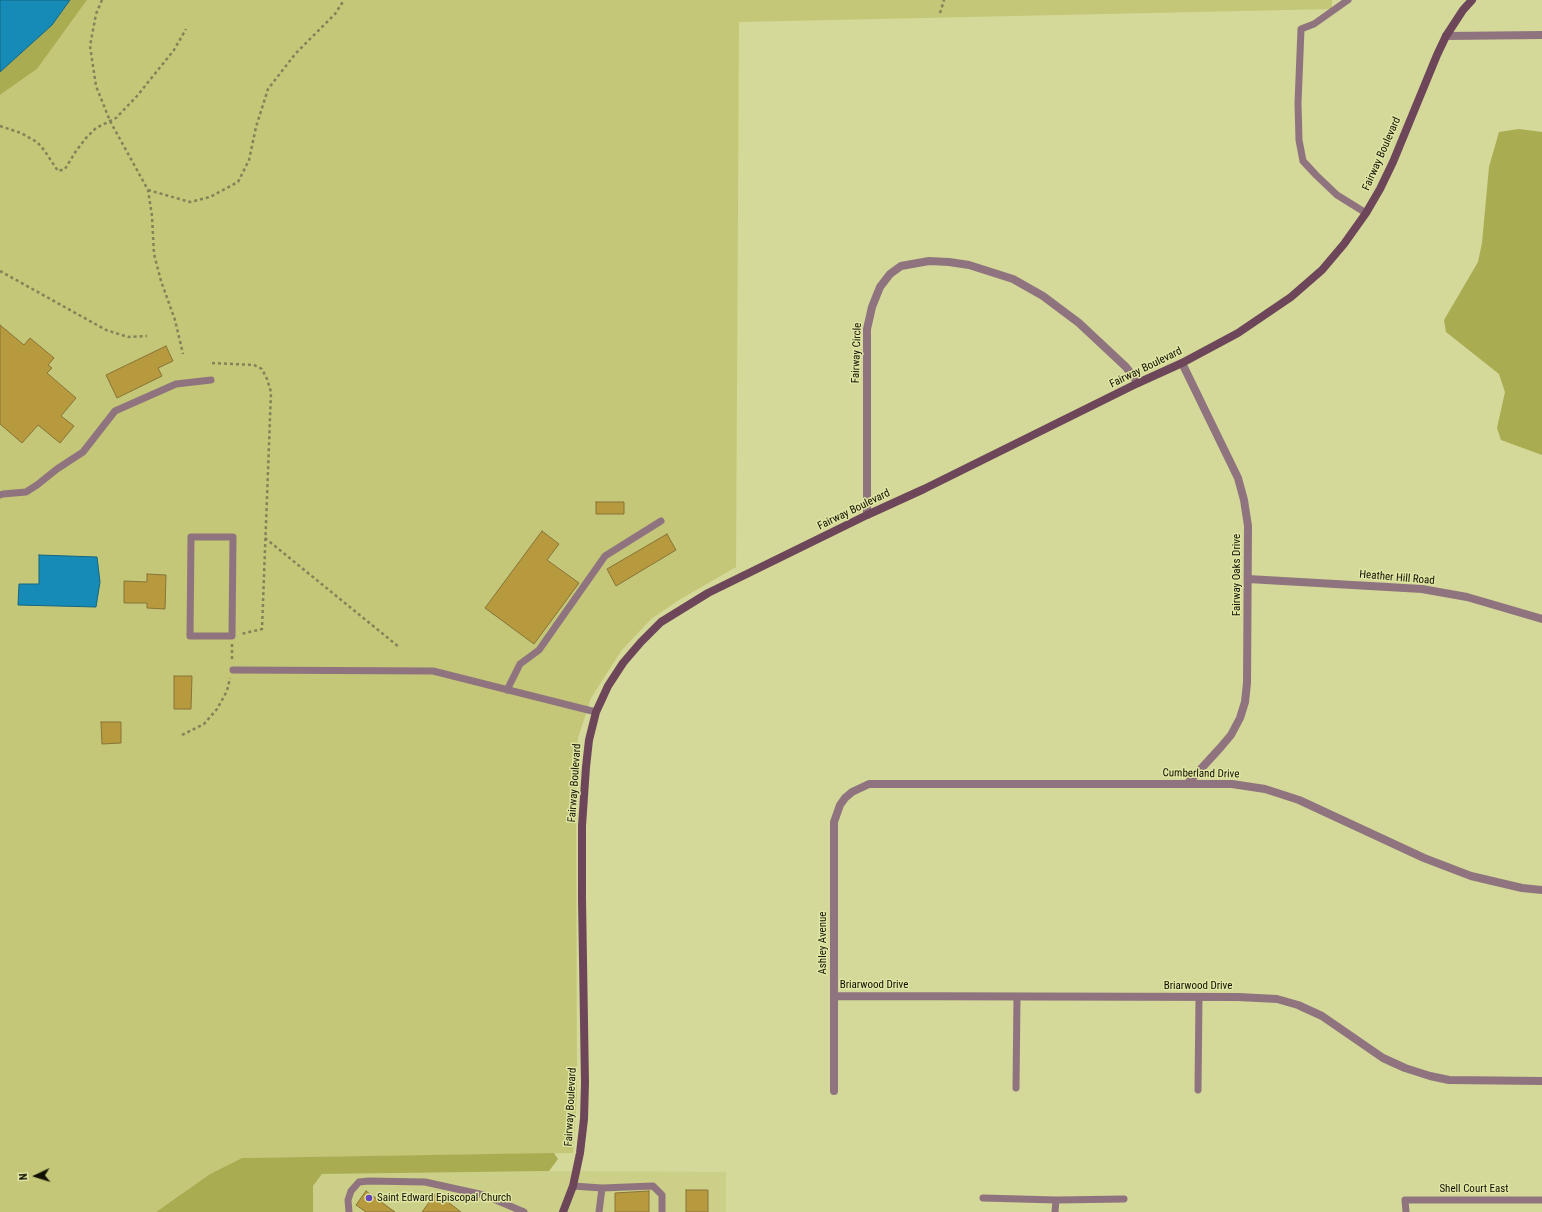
<!DOCTYPE html>
<style>
body{margin:0}
#map{position:relative;width:1542px;height:1212px;overflow:hidden;background:#d4d898;font-family:"Roboto Condensed",sans-serif}
canvas{display:block}
.north{position:absolute;left:16px;top:1156px;width:40px;height:40px;-webkit-text-stroke:3px #e1e5a4;paint-order:stroke;rotate:266deg;font-size:11px;font-weight:700;line-height:16px;text-align:center;color:#101100}
.north::after{content:'';display:block;margin:auto;width:14px;height:18px;background:#101100;clip-path:polygon(50% 0,100% 100%,50% 72%,0 100%)}
</style>
<div id="map">
<canvas width="1542" height="1212"></canvas>
<div class="north">N</div>
</div>
<script>
const g = document.querySelector('canvas').getContext('2d');
g.lineJoin = 'round';
function paint(path, color) { g.fillStyle = color; g.fill(path, 'evenodd'); }
const poly = rows => new Path2D(rows.map(r => 'M' + r).join(''));
function strokePath(path, color, width, dash) { g.strokeStyle = color; g.lineWidth = width; g.lineCap = dash ? 'butt' : 'round'; g.setLineDash(dash || []); g.stroke(path); }
function write(font, color, halo, rows, align = 'center') {
  g.font = font + ' "Roboto Condensed",sans-serif'; g.lineWidth = 3; g.setLineDash([]); g.textBaseline = 'middle'; g.strokeStyle = halo; g.fillStyle = color; for (const [text, x, y, turn = 0] of rows) {
    g.save(); g.translate(x, y); g.rotate((+turn || 0) * Math.PI / 180); g.textAlign = isNaN(turn) ? turn : align; if (halo) g.strokeText(text, 0, 0); g.fillText(text, 0, 0); g.restore();
  }
}
const built = poly([
 [549,1171,726,1172,726,1212,313,1212,313,1186,322,1174]
]);
const green = poly([
 [87,0,1332,0,1332,9,739,22,736,567,679,600,651,619,621,651,591,698,578,738,576,794,577,1095,573,1153,242,1158,210,1174,156,1212,0,1212,0,95,37,69]
]);
const forest = poly([
 [70,0,87,0,37,69,0,95,0,72,52,25],
 [1519,129,1542,132,1542,455,1501,440,1497,428,1505,392,1499,374,1446,332,1444,320,1478,262,1482,243,1489,167,1499,132],
 [554,1153,558,1159,549,1171,322,1174,313,1186,313,1212,156,1212,210,1174,242,1158]
]);
const water = poly([
 [0,0,70,0,52,25,0,72,0,0],
 [39,555,97,557,100,582,96,607,18,605,19,584,39,584,39,555]
]);
const building = poly([
 [0,325,24,345,30,338,54,358,48,365,52,368,47,373,76,398,61,416,74,426,60,443,38,425,22,443,0,424,0,325],
 [166,346,173,361,158,368,162,376,117,398,106,375,166,346],
 [596,502,624,502,624,514,596,514,596,502],
 [542,531,559,544,547,560,579,583,534,644,485,608,542,531],
 [667,534,676,550,616,586,607,569,667,534],
 [147,574,166,575,165,609,147,608,147,603,124,603,124,581,147,582,147,574],
 [174,676,192,676,191,709,174,709,174,676],
 [101,722,121,722,121,743,102,744,101,722],
 [686,1190,708,1190,708,1212,686,1212,686,1190],
 [366,1191,395,1212,366,1212,356,1205,366,1191],
 [649,1191,649,1212,615,1212,615,1193,649,1191],
 [436,1193,461,1212,422,1212,436,1193]
]);
const path = poly([
 [102,0,96,14,90,46,96,86,110,121,148,190,152,216,154,254,161,281,175,320,183,354],
 [940,13,944,0],
 [0,126,21,133,37,142,44,150,58,171,65,169,76,151,86,138,96,128,116,118,137,96,174,50,186,29],
 [148,190,190,202,210,197,238,182,249,160,256,127,268,89,296,53,335,14,344,0],
 [0,271,106,330,128,337,147,336],
 [212,363,254,365,262,369,267,379,271,392,262,629,241,634],
 [265,538,399,647],
 [232,644,232,661],
 [182,735,204,724,217,709,227,691,230,678]
]);
const lane = poly([
 [1348,0,1314,24,1301,29,1298,103,1299,140,1303,161,1316,175,1337,195,1366,213],
 [0,495,3,494,26,492,37,485,57,469,83,452,115,411,176,384,211,380],
 [191,537,233,537,232,636,190,636,191,537],
 [233,670,433,671,596,712],
 [507,690,520,664,539,650,605,556,661,521],
 [1016,1088,1017,997],
 [1198,1090,1199,997],
 [573,1186,602,1188,653,1186,662,1195,662,1212],
 [983,1198,1056,1200,1124,1199],
 [349,1212,348,1200,351,1191,359,1182,369,1181,425,1182,484,1195,524,1212],
 [599,1212,602,1188],
 [1055,1212,1056,1200],
 [1406,1212,1405,1200,1542,1200]
]);
const street = poly([
 [1446,36,1542,35],
 [1182,363,1238,478,1244,500,1248,526,1247,683,1245,702,1240,718,1231,735,1220,748,1188,783],
 [867,515,867,329,872,307,880,287,890,274,901,266,929,261,949,262,969,265,1013,279,1043,296,1079,323,1126,367,1138,383],
 [1248,579,1422,589,1467,597,1542,619],
 [834,996,1238,997,1277,999,1298,1005,1322,1016,1383,1058,1405,1068,1430,1076,1449,1080,1542,1081],
 [834,1091,834,822,840,805,845,798,852,792,869,784,1232,784,1265,789,1299,800,1424,858,1471,876,1522,888,1542,890]
]);
const secondary = poly([
 [563,1212,573,1186,580,1153,584,1119,585,1083,582,899,582,826,586,767,589,740,596,712,608,686,623,663,641,642,661,622,708,593,867,515,924,489,1138,383,1182,363,1238,333,1291,297,1322,270,1344,244,1366,213,1380,189,1393,162,1437,55,1446,36,1463,10,1472,0]
]);
const markers = [
 [369,1198,4,"#6545bd"]
];
const streetNames = [
 ["Fairway Boulevard",1382,154,-66],
 ["Fairway Circle",857,353,-88],
 ["Fairway Boulevard",1146,368,-26],
 ["Fairway Boulevard",854,510,-26],
 ["Fairway Oaks Drive",1237,575,-90],
 ["Heather Hill Road",1397,578,5],
 ["Cumberland Drive",1201,774,1],
 ["Fairway Boulevard",575,783,-86],
 ["Ashley Avenue",823,943,-90],
 ["Briarwood Drive",874,985],
 ["Briarwood Drive",1198,986],
 ["Fairway Boulevard",571,1107,-87],
 ["Shell Court East",1474,1189]
];
const poiNames = [
 ["Saint Edward Episcopal Church",377,1198]
];
paint(built, '#cbcf87');
paint(green, '#c3c777');
paint(forest, '#a9ac51');
paint(water, '#178bb7');
strokePath(water, '#156680', 1);
paint(building, '#b7993e');
strokePath(building, '#887438', 1);
strokePath(path, '#818458', 2.5, [3, 3]);
strokePath(lane, '#8f747f', 7);
strokePath(street, '#8f747f', 8);
strokePath(secondary, '#6d4759', 8);
for (const [x, y, r, color] of markers) { const dot = new Path2D(); dot.arc(x, y, r, 0, 2 * Math.PI); g.fillStyle = color; g.fill(dot); strokePath(dot, '#e1e5a4', 1.5); }
write('11px', '#101100', '#e1e5a4', streetNames);
write('11px', '#101100', '#e1e5a4', poiNames, 'left');
</script>
